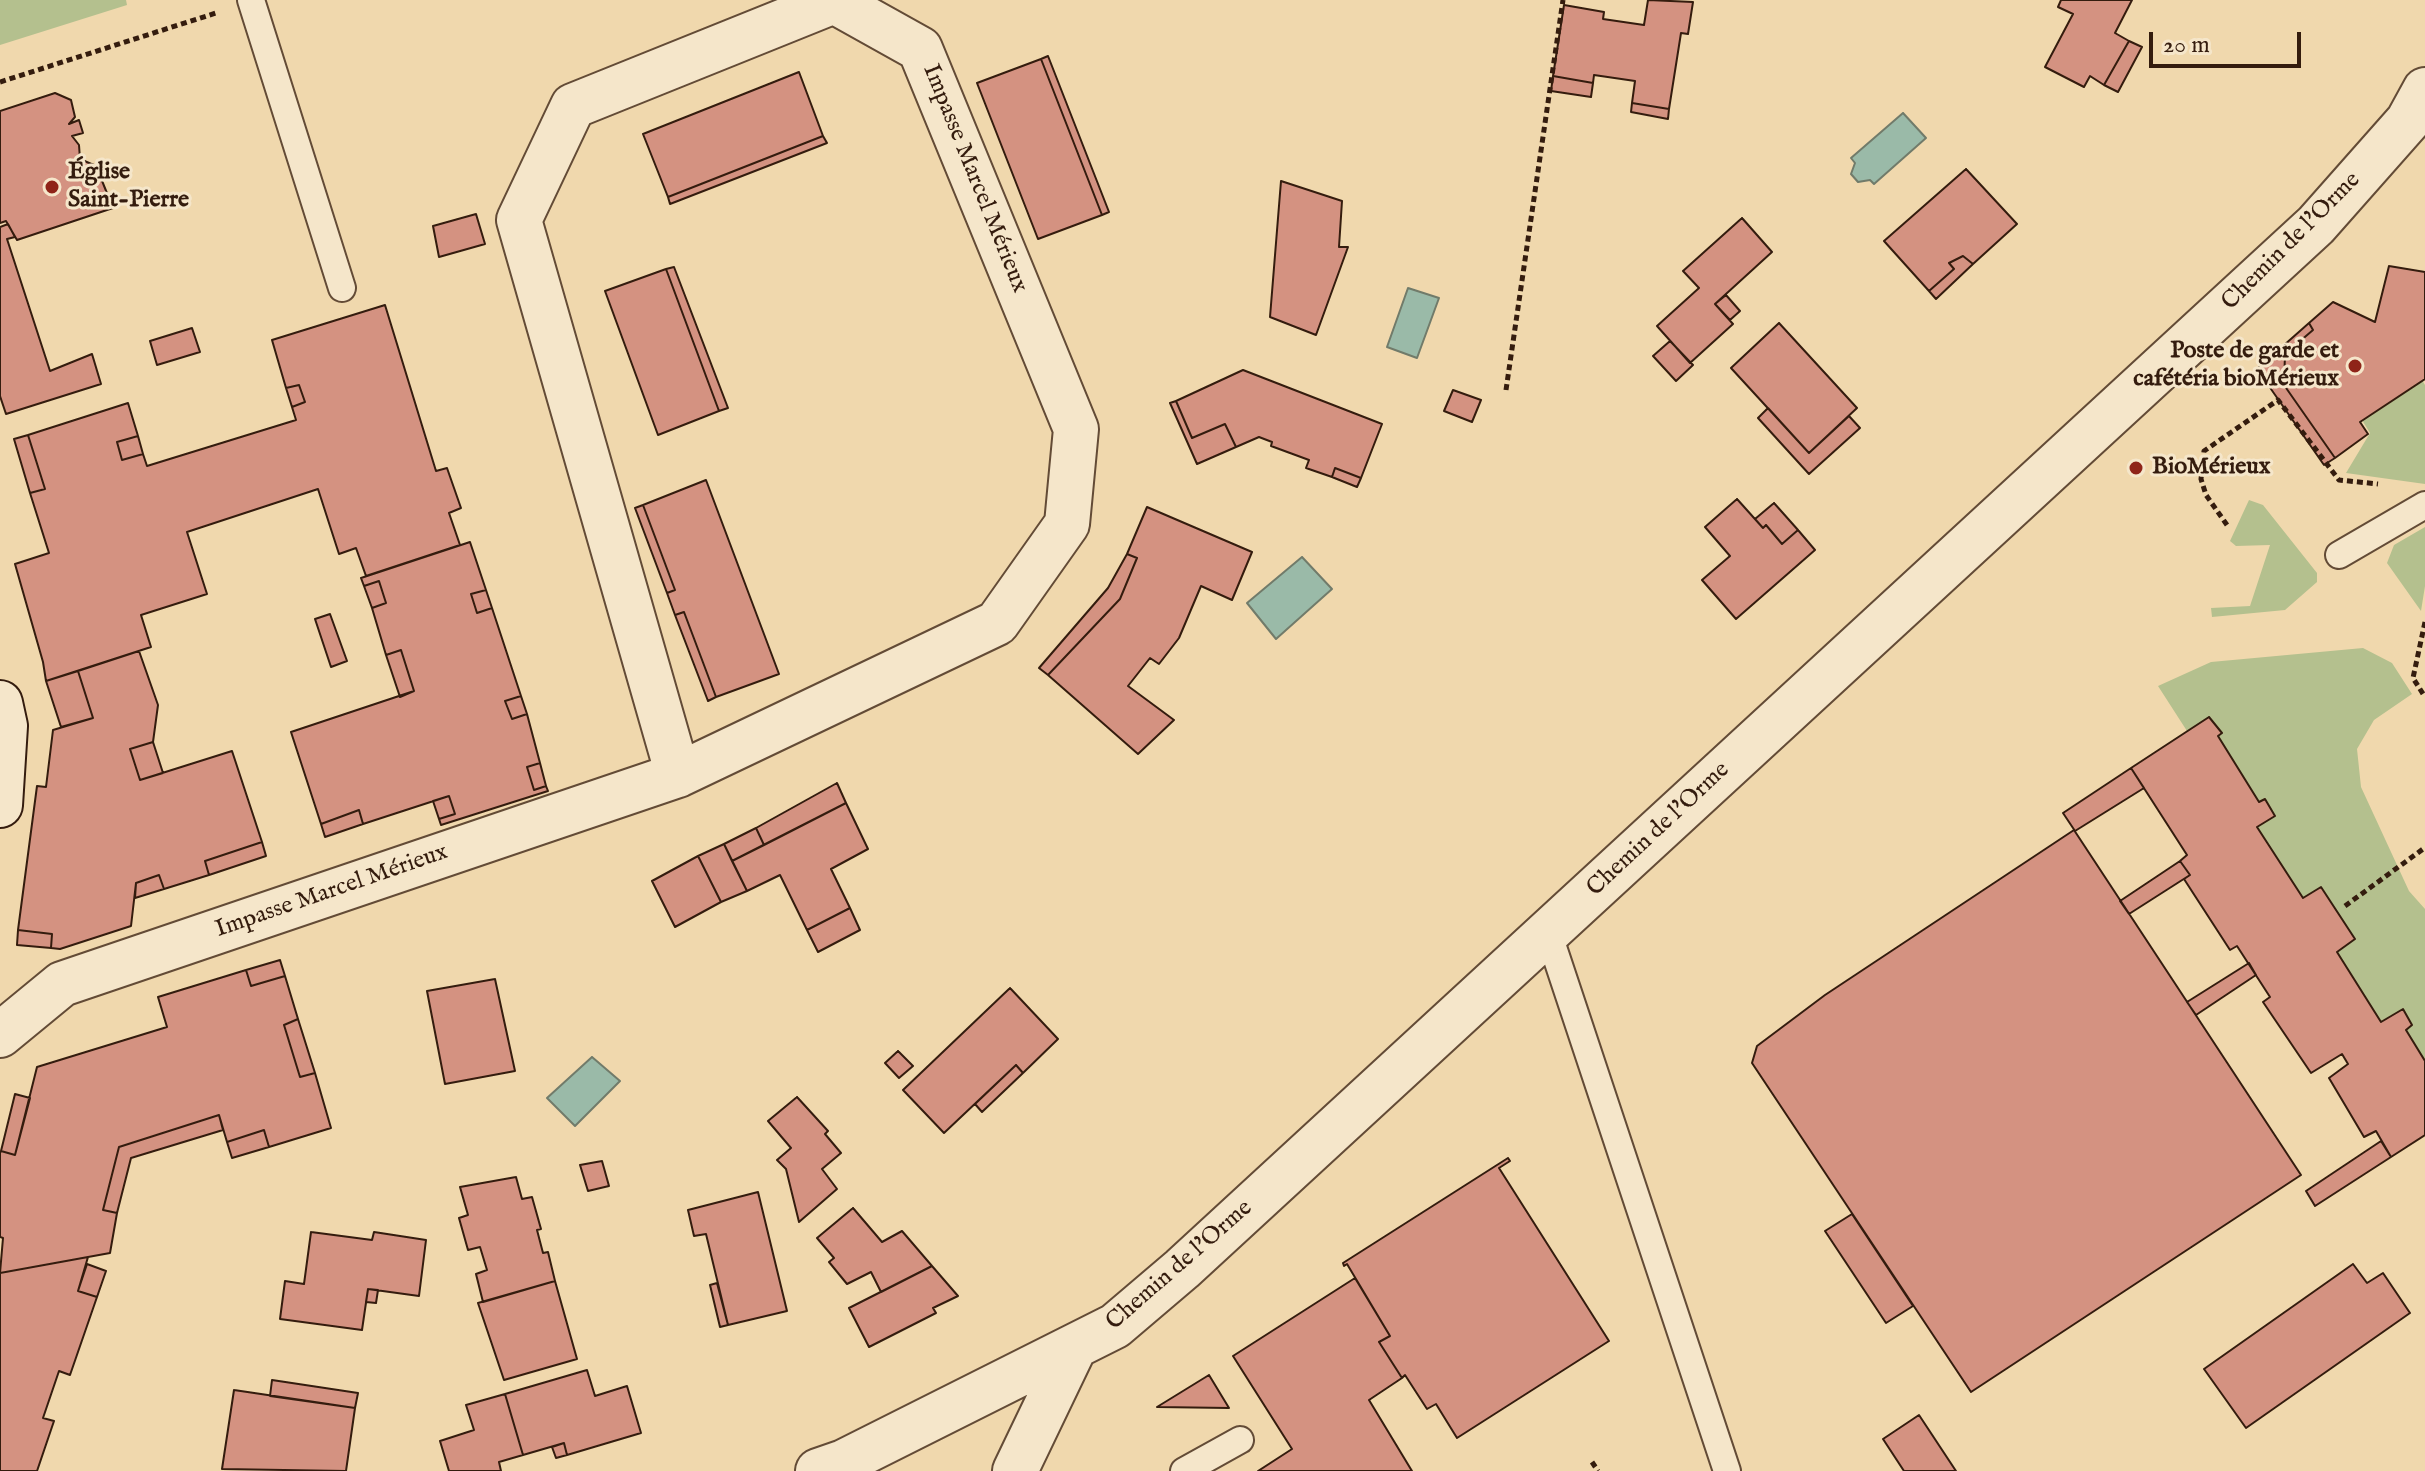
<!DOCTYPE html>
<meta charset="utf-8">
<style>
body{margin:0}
#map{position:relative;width:2425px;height:1471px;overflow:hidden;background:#f0d8ad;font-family:"IM FELL English",serif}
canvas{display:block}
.scale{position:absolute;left:2149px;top:32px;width:152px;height:36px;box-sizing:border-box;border:4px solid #341c0e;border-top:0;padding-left:10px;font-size:24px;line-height:28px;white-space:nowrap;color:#341c0e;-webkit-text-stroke:6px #f5e6ca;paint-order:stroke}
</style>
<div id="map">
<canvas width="2425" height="1471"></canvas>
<div class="scale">20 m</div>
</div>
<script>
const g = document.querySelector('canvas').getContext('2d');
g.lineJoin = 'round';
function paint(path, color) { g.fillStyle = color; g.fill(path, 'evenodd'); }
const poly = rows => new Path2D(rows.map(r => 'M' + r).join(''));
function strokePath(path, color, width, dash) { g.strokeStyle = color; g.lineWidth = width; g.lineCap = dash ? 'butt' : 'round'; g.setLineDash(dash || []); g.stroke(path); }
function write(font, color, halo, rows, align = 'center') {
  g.font = font + ' "IM FELL English",serif'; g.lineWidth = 6; g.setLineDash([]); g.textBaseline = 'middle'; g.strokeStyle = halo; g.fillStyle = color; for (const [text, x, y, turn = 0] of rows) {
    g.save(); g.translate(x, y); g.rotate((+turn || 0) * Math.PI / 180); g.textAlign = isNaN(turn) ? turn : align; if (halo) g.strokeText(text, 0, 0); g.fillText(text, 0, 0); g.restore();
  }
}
const green = poly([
 [0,0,126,0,127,5,0,45],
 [2422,380,2425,385,2425,484,2346,473,2370,433,2362,420],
 [2249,500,2263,505,2317,573,2317,582,2285,610,2212,617,2211,608,2250,606,2270,545,2236,546,2230,541],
 [2425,527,2425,586,2421,611,2387,563,2394,545],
 [2363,648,2392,663,2412,694,2374,720,2357,749,2361,787,2409,891,2425,909,2425,1061,2406,1030,2412,1025,2403,1010,2381,1022,2337,952,2355,939,2321,888,2303,898,2257,827,2275,816,2265,799,2259,802,2218,736,2222,733,2209,717,2187,731,2158,686,2211,662]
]);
const water = poly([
 [1903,113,1926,138,1874,184,1870,180,1858,182,1851,174,1855,163,1851,158,1903,113],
 [1408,288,1439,298,1417,358,1387,347,1408,288],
 [1302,557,1332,589,1276,639,1247,603,1302,557],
 [592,1057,620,1081,575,1126,547,1098,592,1057]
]);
const building = poly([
 [1648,0,1693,2,1688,34,1681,33,1669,109,1632,103,1635,81,1594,75,1593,83,1553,76,1564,5,1604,12,1603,19,1644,25,1648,0],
 [2061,0,2132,0,2115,33,2129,41,2104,85,2090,76,2084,87,2045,67,2073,14,2058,7,2061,0],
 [2129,41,2142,47,2118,92,2104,85,2129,41],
 [1048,56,1109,212,1102,215,1041,59,1048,56],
 [1041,59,1102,215,1038,239,977,83,1041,59],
 [799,72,823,136,668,197,643,134,799,72],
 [1553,76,1593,83,1591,97,1551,91,1553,76],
 [55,93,71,100,75,117,69,124,79,120,83,133,72,136,79,145,80,159,96,166,113,208,17,240,6,221,0,223,0,111,55,93],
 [1632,103,1669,109,1668,119,1631,112,1632,103],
 [823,136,827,143,670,204,668,197,823,136],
 [1966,169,2017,224,1973,264,1963,256,1949,263,1954,269,1929,291,1884,241,1966,169],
 [1281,181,1342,201,1339,247,1348,247,1316,335,1270,317,1281,181],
 [476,214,485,244,439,257,433,226,476,214],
 [1742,218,1772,252,1715,304,1733,324,1690,363,1657,326,1699,288,1683,271,1742,218],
 [8,224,15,237,7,239,50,371,92,354,101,384,6,414,0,396,0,227,8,224],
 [1963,256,1973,264,1936,299,1929,291,1954,269,1949,263,1963,256],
 [2389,266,2425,272,2425,379,2360,422,2368,434,2335,458,2284,385,2285,354,2313,330,2309,323,2333,302,2375,322,2389,266],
 [674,267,728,408,719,411,666,269,674,267],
 [666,269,719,411,658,435,605,291,666,269],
 [1726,295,1740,311,1730,320,1715,304,1726,295],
 [385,305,436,471,447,468,461,508,449,513,460,545,366,576,356,548,339,554,318,489,187,532,207,594,141,615,151,647,46,681,43,662,15,564,49,553,30,493,45,489,28,435,128,403,138,436,117,442,122,460,143,454,147,466,296,420,292,407,305,402,299,385,286,388,272,340,385,305],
 [1779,323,1857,408,1809,453,1731,368,1779,323],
 [2309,323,2313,330,2285,354,2284,385,2335,458,2324,465,2257,369,2309,323],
 [192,328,200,352,157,365,150,341,192,328],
 [1670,341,1693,365,1676,381,1653,356,1670,341],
 [1243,370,1382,424,1361,478,1335,468,1332,477,1306,468,1309,460,1271,446,1272,442,1259,437,1236,447,1225,424,1192,438,1176,401,1243,370],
 [299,385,305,402,292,407,286,388,299,385],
 [1453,390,1481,400,1472,422,1444,411,1453,390],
 [1176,401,1192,438,1225,424,1236,447,1197,464,1170,403,1176,401],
 [1768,408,1809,453,1849,416,1860,428,1809,474,1758,418,1768,408],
 [28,435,45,489,30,493,14,439,28,435],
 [138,436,143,454,122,460,117,442,138,436],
 [1335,468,1361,478,1357,487,1332,477,1335,468],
 [706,480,779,674,716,697,684,612,675,615,667,593,675,590,643,505,706,480],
 [1737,499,1763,528,1766,525,1782,544,1798,530,1815,550,1736,619,1702,580,1730,556,1705,527,1737,499],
 [1774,503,1798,530,1782,544,1766,525,1763,528,1755,519,1774,503],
 [643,505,675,590,667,593,635,508,643,505],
 [1147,507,1252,552,1232,600,1201,586,1179,638,1159,664,1150,658,1128,686,1174,720,1138,754,1048,675,1120,599,1137,558,1127,554,1147,507],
 [470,542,486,590,471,594,477,613,492,608,521,696,505,701,512,719,527,714,540,763,527,767,534,790,546,786,548,791,441,825,439,819,455,814,449,796,363,824,359,810,321,824,291,732,414,691,401,650,386,655,372,608,386,603,379,581,364,586,361,578,470,542],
 [1127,554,1137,558,1120,599,1048,675,1039,668,1108,588,1127,554],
 [379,581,386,603,372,608,364,586,379,581],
 [486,590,492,608,477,613,471,594,486,590],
 [684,612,716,697,708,701,675,615,684,612],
 [330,614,347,661,331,667,315,619,330,614],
 [401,650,414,691,400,697,386,655,401,650],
 [139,651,158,705,153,742,130,749,140,780,232,751,262,842,205,861,209,875,164,889,159,875,136,883,131,926,60,949,51,948,52,934,18,930,37,786,46,787,53,730,93,718,78,671,139,651],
 [78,671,93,718,61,727,46,681,78,671],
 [521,696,527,714,512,719,505,701,521,696],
 [2209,717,2222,733,2218,736,2259,802,2265,799,2275,816,2257,827,2303,898,2321,887,2355,939,2337,952,2381,1022,2403,1009,2412,1025,2406,1030,2425,1061,2425,1135,2391,1157,2376,1131,2364,1137,2329,1078,2348,1064,2342,1054,2311,1073,2263,1002,2270,997,2237,946,2230,950,2184,879,2190,875,2180,861,2187,855,2131,768,2209,717],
 [153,742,163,773,140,780,130,749,153,742],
 [540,763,546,786,534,790,527,767,540,763],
 [2131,768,2144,788,2075,831,2063,813,2131,768],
 [837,783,846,803,764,845,756,828,837,783],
 [449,796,455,814,439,819,433,801,449,796],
 [846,803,868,849,831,869,850,908,807,930,780,875,747,891,732,861,846,803],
 [359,810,363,824,325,837,321,824,359,810],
 [756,828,764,845,732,861,724,844,756,828],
 [2074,830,2301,1175,1971,1392,1752,1063,1757,1046,1825,995,2074,830],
 [262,842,266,856,209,875,205,861,262,842],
 [724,844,747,891,721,902,698,856,724,844],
 [698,856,721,902,675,927,652,881,698,856],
 [2180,861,2190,875,2129,914,2120,901,2180,861],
 [159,875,164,889,135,898,136,883,159,875],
 [850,908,860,930,818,952,807,930,850,908],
 [18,930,52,934,51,948,17,945,18,930],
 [280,960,285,976,251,986,246,970,280,960],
 [2249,963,2256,975,2196,1015,2187,1002,2249,963],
 [246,970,251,986,285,976,298,1019,284,1025,300,1077,315,1073,331,1128,269,1147,264,1130,227,1142,219,1115,119,1147,103,1210,117,1213,110,1253,0,1273,3,1238,0,1237,0,1153,1,1151,15,1155,37,1067,167,1027,158,997,246,970],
 [495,979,515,1071,445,1084,427,991,495,979],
 [1010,988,1058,1039,1023,1073,1016,1065,944,1133,903,1090,1010,988],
 [298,1019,315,1073,300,1077,284,1025,298,1019],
 [898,1051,913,1066,899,1078,885,1063,898,1051],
 [1016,1065,1023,1073,982,1112,975,1104,1016,1065],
 [15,1094,30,1098,15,1155,1,1151,15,1094],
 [797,1097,828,1131,825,1134,841,1153,822,1169,837,1189,799,1222,786,1169,777,1160,791,1148,768,1121,797,1097],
 [219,1115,223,1130,131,1158,117,1213,103,1210,119,1147,219,1115],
 [264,1130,269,1147,232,1158,227,1142,264,1130],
 [2381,1141,2391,1157,2315,1206,2306,1191,2381,1141],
 [1508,1158,1510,1161,1499,1168,1609,1341,1457,1438,1436,1404,1427,1409,1405,1375,1402,1378,1379,1342,1390,1336,1347,1264,1344,1266,1343,1263,1508,1158],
 [602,1161,609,1186,588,1191,580,1165,602,1161],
 [516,1177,522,1199,532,1197,541,1229,537,1230,543,1253,548,1252,555,1281,483,1302,476,1274,487,1270,480,1247,468,1250,459,1218,468,1215,460,1187,516,1177],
 [758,1192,787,1311,728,1325,706,1234,694,1236,688,1210,758,1192],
 [853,1208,882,1242,902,1231,932,1266,881,1292,871,1272,847,1284,829,1262,834,1258,817,1238,853,1208],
 [1852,1214,1913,1306,1886,1323,1825,1231,1852,1214],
 [311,1232,372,1240,374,1232,426,1240,419,1296,368,1289,362,1330,280,1319,285,1281,304,1284,311,1232],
 [88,1257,78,1291,97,1297,70,1375,59,1371,43,1418,54,1421,37,1471,0,1471,0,1273,88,1257],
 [87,1264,106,1271,97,1297,78,1291,87,1264],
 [2353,1264,2367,1283,2383,1273,2410,1313,2246,1428,2204,1369,2353,1264],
 [932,1266,958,1296,933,1308,936,1313,869,1347,849,1308,932,1266],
 [1355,1278,1390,1336,1379,1342,1402,1378,1369,1400,1412,1471,1258,1471,1292,1449,1233,1356,1355,1278],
 [555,1281,577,1359,504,1380,478,1303,555,1281],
 [717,1283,728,1325,720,1327,710,1285,717,1283],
 [368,1289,378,1290,376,1303,366,1302,368,1289],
 [587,1370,595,1396,627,1386,641,1433,567,1455,564,1443,523,1455,505,1394,587,1370],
 [1209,1375,1229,1408,1157,1407,1209,1375],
 [272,1380,358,1393,355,1408,270,1396,272,1380],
 [234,1390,355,1408,346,1471,222,1469,234,1390],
 [505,1394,523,1455,499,1462,501,1471,449,1471,440,1441,474,1430,466,1405,505,1394],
 [1919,1415,1956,1471,1904,1471,1883,1439,1919,1415],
 [564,1443,567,1455,556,1458,552,1447,564,1443]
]);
const path = poly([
 [0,82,216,13],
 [1506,390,1563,0],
 [2227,525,2206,495,2201,479,2204,451,2278,400,2339,480,2378,484],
 [2425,622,2413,678,2425,697],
 [2345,906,2423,849],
 [1592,1462,1598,1471]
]);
const service = poly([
 [251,0,342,288],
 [2339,555,2425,505],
 [1548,932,1727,1471],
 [1184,1471,1240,1440]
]);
const minor = poly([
 [0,1035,62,984,678,775,997,623,1067,524,1076,429,920,49,834,1,573,106,519,220,678,775],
 [818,1471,844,1462,1115,1326,1182,1269,2316,225,2408,121,2425,90],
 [1015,1471,1074,1348]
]);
const secondary = poly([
 [0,703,5,726,0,805]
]);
const markers = [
 [52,187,8,"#8f2418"],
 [2355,366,8,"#8f2418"],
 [2136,468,8,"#8f2418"]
];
const poiNames = [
 ["Église",68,173],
 ["Saint-Pierre",68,201],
 ["Poste de garde et",2339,352,"right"],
 ["cafétéria bioMérieux",2339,380,"right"],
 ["BioMérieux",2152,468]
];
const streetNames = [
 ["Impasse Marcel Mérieux",974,179,68],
 ["Chemin de l'Orme",2292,242,-45],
 ["Chemin de l'Orme",1659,830,-43],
 ["Impasse Marcel Mérieux",332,892,-19],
 ["Chemin de l'Orme",1180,1266,-41]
];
paint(green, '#b4c08e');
paint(water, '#9abaa8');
strokePath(water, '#717b6a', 2);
paint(building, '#d49281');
strokePath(building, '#341c0e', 2);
strokePath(service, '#634b36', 30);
strokePath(minor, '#634b36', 48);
strokePath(secondary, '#341c0e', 48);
strokePath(path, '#341c0e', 5, [6, 4]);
strokePath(service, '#f5e6ca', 26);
strokePath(minor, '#f5e6ca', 44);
strokePath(secondary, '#f5e6ca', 44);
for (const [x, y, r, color] of markers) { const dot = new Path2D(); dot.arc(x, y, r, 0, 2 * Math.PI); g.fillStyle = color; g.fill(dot); strokePath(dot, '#f5e6ca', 3); }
write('bold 24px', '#341c0e', '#f5e6ca', poiNames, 'left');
write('24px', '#341c0e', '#f5e6ca', streetNames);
</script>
